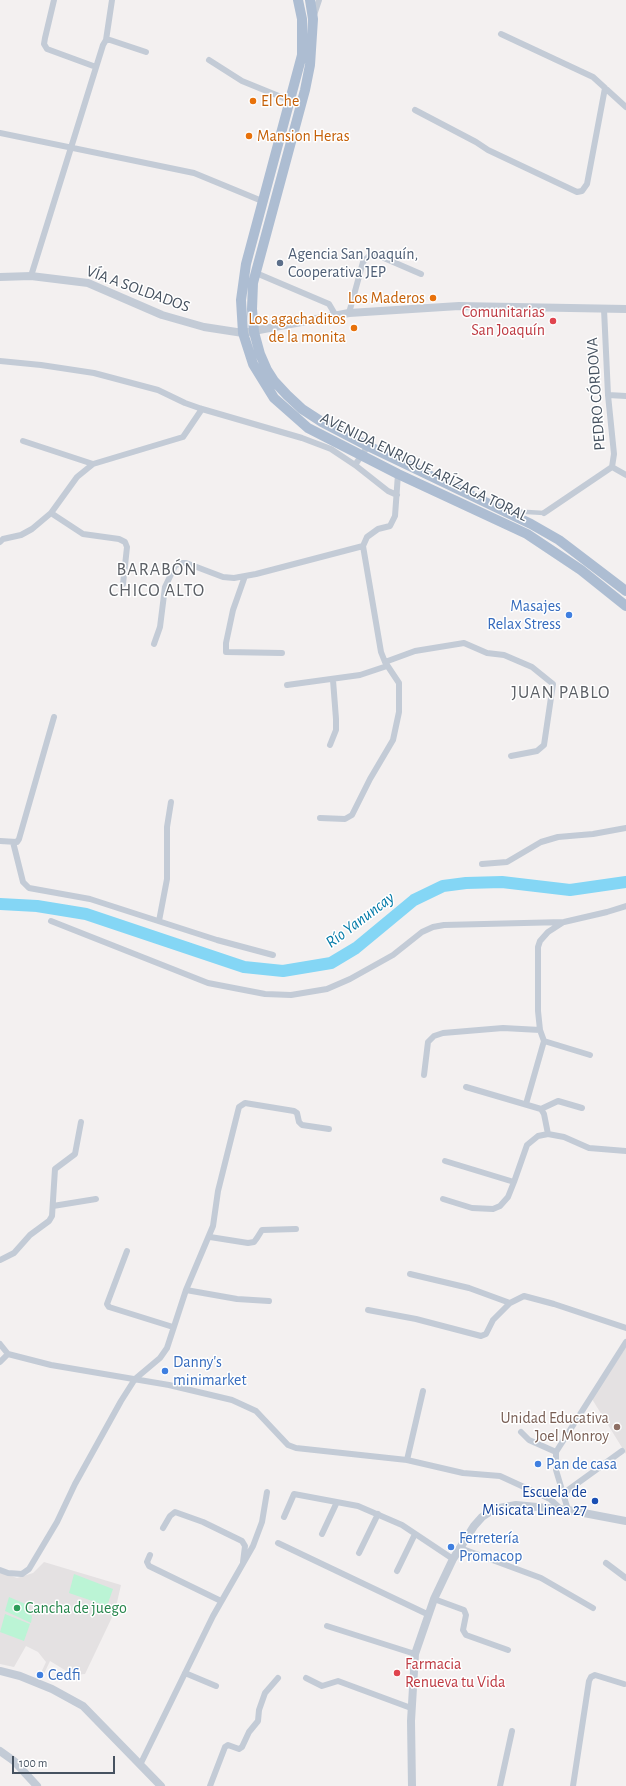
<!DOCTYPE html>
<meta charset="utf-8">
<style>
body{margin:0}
#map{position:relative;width:626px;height:1786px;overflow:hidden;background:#f3f0f0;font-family:"Alegreya Sans",sans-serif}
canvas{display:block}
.scale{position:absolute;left:12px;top:1756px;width:103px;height:18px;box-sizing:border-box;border:2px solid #465260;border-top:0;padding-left:5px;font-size:12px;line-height:14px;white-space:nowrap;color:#465260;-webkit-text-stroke:3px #fff;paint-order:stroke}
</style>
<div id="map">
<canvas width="626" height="1786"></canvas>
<div class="scale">100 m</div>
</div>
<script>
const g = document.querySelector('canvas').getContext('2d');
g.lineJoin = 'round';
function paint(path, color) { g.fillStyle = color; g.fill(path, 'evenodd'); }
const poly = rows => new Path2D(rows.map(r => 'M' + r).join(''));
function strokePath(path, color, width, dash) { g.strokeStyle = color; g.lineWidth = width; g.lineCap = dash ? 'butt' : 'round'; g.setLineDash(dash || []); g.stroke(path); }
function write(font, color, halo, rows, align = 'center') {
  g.font = font + ' "Alegreya Sans",sans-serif'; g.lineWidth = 3; g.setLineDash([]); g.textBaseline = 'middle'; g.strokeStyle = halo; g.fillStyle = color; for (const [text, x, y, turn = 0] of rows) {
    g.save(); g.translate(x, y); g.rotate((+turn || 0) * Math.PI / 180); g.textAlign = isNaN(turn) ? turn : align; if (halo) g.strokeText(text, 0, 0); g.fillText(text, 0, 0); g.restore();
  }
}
const education = poly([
 [626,1347,626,1454,592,1399],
 [44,1562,121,1585,115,1611,85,1674,73,1675,50,1661,42,1678,39,1677,46,1662,38,1652,26,1646,14,1667,0,1664,0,1572,17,1578,33,1573]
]);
const green = poly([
 [74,1574,113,1589,107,1606,69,1593],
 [9,1597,28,1605,32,1617,31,1623,5,1611],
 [5,1614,30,1624,24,1641,0,1632]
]);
const river = poly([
 [0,904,37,906,86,914,244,967,283,971,331,963,356,948,414,900,443,886,466,883,502,882,570,890,626,882]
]);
const pedestrian = poly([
 [510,511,544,513]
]);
const minor = poly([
 [54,0,45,38,44,44,47,49,96,67],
 [314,15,319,0],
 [501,34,593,77,626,107],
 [106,40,112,0],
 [209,60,242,81,291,101],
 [415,110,476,142,488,150,577,192,582,191,587,184,605,88],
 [0,133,194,173,262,201],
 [256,273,329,304,336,316],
 [31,276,103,45,106,40,110,40,146,52],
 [349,313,363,262,369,256,377,255,421,274],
 [0,361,41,365,94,373,158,390,185,403,202,409,302,438,331,449,355,465,368,446],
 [608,395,626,396],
 [23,441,93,464],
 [355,465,388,491,397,495],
 [612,467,626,475],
 [51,513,83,534,119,539,125,542,127,547,123,584],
 [544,513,612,467,614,454,608,395,604,309],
 [0,542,3,539,21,535,32,529,51,513,77,477,93,464,183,437,202,409],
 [245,576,233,610,226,643,226,652,282,653],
 [154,644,160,627,165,587,175,566,180,563,186,563,223,577,234,578,256,574,363,546],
 [385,662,415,651,464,643,487,653,504,655,532,667,553,684,544,745,537,751,511,756],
 [287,685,360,675,387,666],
 [330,745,336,730,336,719,333,680],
 [320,818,345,819,352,815,370,779,393,740,399,712,399,683,385,662,381,652,363,546,367,537,378,529,390,526,395,516,398,474],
 [0,841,17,842,19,839,54,717],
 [13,842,23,882,29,888,90,899,217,940,273,955],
 [482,864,507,862,541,842,558,837,593,834,626,828],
 [51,921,208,983,265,994,291,995,327,989,350,979,393,955,422,932,433,927,444,925,564,922,607,912,626,906],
 [159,921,167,879,167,827,171,802],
 [540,1030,538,1011,538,947,540,941,548,932,562,923],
 [544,1041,590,1055],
 [424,1075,428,1042,434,1036,443,1033,503,1028,540,1030,544,1041,526,1104],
 [466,1087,541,1109,544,1114,548,1134],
 [541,1109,558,1101,582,1108],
 [445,1161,514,1182,527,1145,538,1136,548,1134,564,1137,589,1148,626,1151],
 [443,1199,472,1208,493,1209,500,1206,508,1197,514,1182],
 [53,1206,96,1199],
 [210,1237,248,1243,254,1242,257,1238,262,1230,296,1229],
 [127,1251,107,1304,109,1307,173,1327],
 [0,1260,14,1253,30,1235,49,1221,52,1216,55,1169,75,1154,81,1122],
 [410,1274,469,1288,510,1303],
 [186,1290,237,1299,269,1301],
 [368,1310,416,1319,481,1336,486,1334,493,1320,510,1303,524,1296,554,1304,626,1328],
 [0,1344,8,1354,51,1365,169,1385,232,1400,256,1411,288,1445,296,1448,407,1460,463,1473,500,1476,550,1499,562,1510],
 [0,1362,8,1354],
 [521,1432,529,1440,556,1452],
 [407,1460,423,1391],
 [564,1493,622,1451],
 [568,1510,556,1470,556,1452,626,1342],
 [284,1517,294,1494,358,1506,402,1525,453,1559],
 [163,1528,170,1516,175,1512,203,1522,242,1541,245,1546,243,1562],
 [322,1534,337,1502],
 [278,1543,427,1614],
 [460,1548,541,1578,593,1608],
 [359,1553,378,1514],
 [150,1555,147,1562,149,1566,221,1601],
 [606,1563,626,1578],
 [0,1570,8,1573,22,1574,29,1569,57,1522,75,1484,121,1401,135,1379,160,1358,167,1348,186,1290,213,1226,218,1191,239,1107,245,1103,294,1111,297,1113,299,1122,302,1125,329,1129],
 [397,1571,415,1534],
 [434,1599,464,1610,466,1615,463,1630,466,1635,508,1650],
 [327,1626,415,1654],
 [185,1673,216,1686],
 [306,1678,322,1686,338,1681,411,1708],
 [140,1765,213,1616,253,1546,262,1522,267,1492],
 [210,1786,225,1747,228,1745,239,1749,242,1747,249,1732,258,1721,259,1710,265,1693,278,1678],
 [500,1786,512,1731],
 [573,1786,589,1681,591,1677,595,1675,624,1684]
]);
const tertiary = poly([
 [0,277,31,276,88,283,162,315,204,327,243,333,349,313,459,306,626,309],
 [0,1671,20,1676,52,1689,83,1706,161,1786],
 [0,1751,14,1761,37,1786],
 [412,1786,411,1721,415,1654,434,1599,453,1559,474,1526,482,1517,494,1509,516,1505,568,1510,626,1521]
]);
const primary = poly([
 [298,0,302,19,302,55,246,264,241,300,243,333,253,364,274,398,308,428,398,474,527,534,581,570,626,606],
 [310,0,313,19,310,65,305,90,253,283,252,309,254,332,260,354,267,370,274,381,287,395,302,409,322,422,368,446,531,524,559,540,626,591]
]);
const markers = [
 [253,101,4,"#e8710a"],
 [249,136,4,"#e8710a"],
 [280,263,4,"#5c6f8a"],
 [433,298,4,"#e8710a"],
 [553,321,4,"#e0444e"],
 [354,328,4,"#e8710a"],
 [569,615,4,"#3f7fe0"],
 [165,1371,4,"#3f7fe0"],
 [617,1427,4,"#8d6e63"],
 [538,1464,4,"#3f7fe0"],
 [595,1501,4,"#1a4fb4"],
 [451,1547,4,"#3f7fe0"],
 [17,1608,4,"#2e9e5b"],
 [397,1673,4,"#e0444e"],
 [40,1675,4,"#3f7fe0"]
];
const foodNames = [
 ["El Che",261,101],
 ["Mansion Heras",257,136],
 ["Los Maderos",425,298,"right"],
 ["Los agachaditos",346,319,"right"],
 ["de la monita",346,337,"right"]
];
const serviceNames = [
 ["Agencia San Joaquín,",288,254],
 ["Cooperativa JEP",288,272]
];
const streetNames = [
 ["VÍA A SOLDADOS",138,289,20],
 ["PEDRO CÓRDOVA",596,394,-94],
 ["AVENIDA ENRIQUE ARÍZAGA TORAL",424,467,26]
];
const healthNames = [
 ["Comunitarias",545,312],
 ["San Joaquín",545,330],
 ["Farmacia",405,1664,"left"],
 ["Renueva tu Vida",405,1682,"left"]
];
const shopNames = [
 ["Masajes",561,606,"right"],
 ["Relax Stress",561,624,"right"],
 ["Danny's",173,1362],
 ["minimarket",173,1380],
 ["Pan de casa",546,1464],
 ["Ferretería",459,1538],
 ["Promacop",459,1556],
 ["Cedfi",48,1675]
];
const educationNames = [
 ["Unidad Educativa",609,1418],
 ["Joel Monroy",609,1436]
];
const transitNames = [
 ["Escuela de",587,1492],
 ["Misicata Linea 27",587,1510]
];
const leisureNames = [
 ["Cancha de juego",25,1608]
];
const waterNames = [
 ["Río Yanuncay",360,920,-37]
];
const quarterNames = [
 ["BARABÓN",157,570],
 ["CHICO ALTO",157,591],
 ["JUAN PABLO",561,693]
];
paint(education, '#e4e1e2');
paint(green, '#bbf4d5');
strokePath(river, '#84d6f5', 12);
strokePath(pedestrian, '#c3cbd6', 4.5);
strokePath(minor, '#c3cbd6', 6);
strokePath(tertiary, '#c3cbd6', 8);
strokePath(primary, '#adbdd2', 10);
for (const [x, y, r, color] of markers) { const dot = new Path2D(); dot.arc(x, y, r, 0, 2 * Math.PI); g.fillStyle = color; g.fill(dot); strokePath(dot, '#fff', 1.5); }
write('16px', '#c56008', '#fff', foodNames, 'left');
write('16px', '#4e5e75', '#fff', serviceNames, 'left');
write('16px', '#465260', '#fff', streetNames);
write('16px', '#be3a42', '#fff', healthNames, 'right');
write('16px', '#366cbe', '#fff', shopNames, 'left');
write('16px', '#785e54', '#fff', educationNames, 'right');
write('16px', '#164399', '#fff', transitNames, 'right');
write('16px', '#27864d', '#fff', leisureNames, 'left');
write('italic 17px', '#027aa8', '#fff', waterNames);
g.letterSpacing = '1px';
write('18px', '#5c6066', '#fff', quarterNames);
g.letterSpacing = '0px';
</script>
